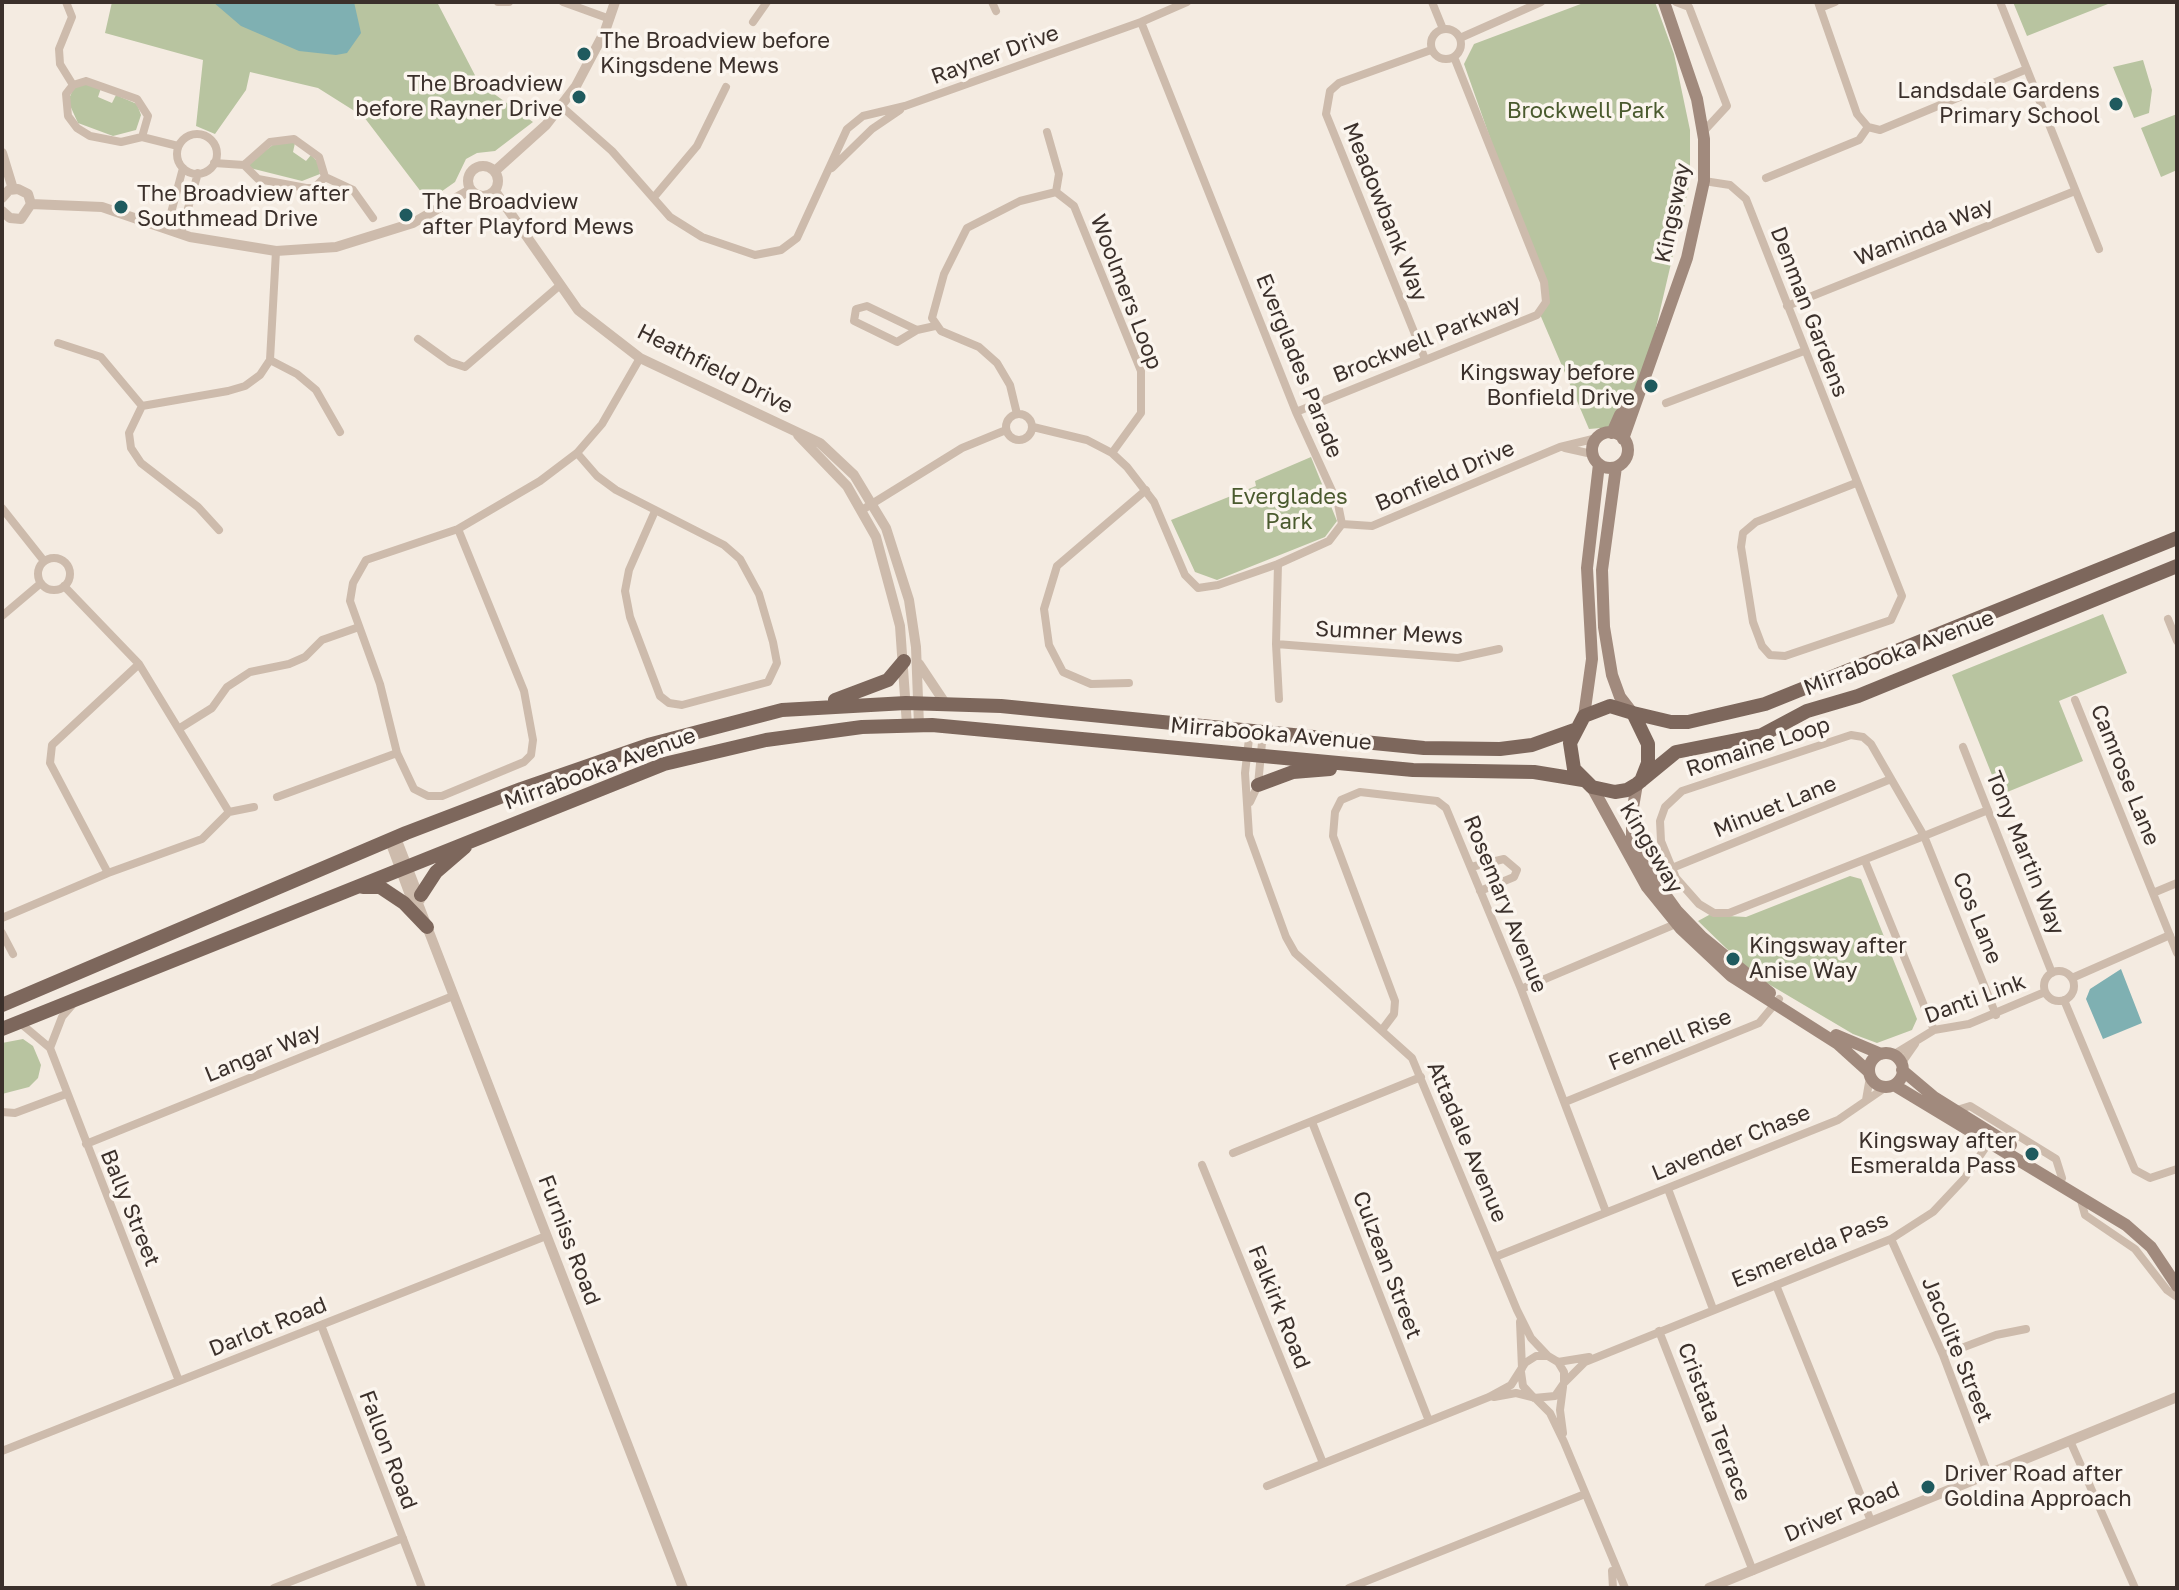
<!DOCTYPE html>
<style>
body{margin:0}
#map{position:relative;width:2179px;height:1590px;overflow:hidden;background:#f4ebe1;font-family:"Golos Text",sans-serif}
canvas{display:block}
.frame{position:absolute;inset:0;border:4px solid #3b302b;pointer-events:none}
</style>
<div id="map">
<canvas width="2179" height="1590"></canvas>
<div class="frame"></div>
</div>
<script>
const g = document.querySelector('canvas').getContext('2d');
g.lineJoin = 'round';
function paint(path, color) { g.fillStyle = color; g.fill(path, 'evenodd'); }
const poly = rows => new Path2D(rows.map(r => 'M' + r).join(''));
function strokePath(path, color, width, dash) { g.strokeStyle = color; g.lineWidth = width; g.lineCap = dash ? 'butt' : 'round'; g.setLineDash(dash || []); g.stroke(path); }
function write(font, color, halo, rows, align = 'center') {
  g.font = font + ' "Golos Text",sans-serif'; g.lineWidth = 7; g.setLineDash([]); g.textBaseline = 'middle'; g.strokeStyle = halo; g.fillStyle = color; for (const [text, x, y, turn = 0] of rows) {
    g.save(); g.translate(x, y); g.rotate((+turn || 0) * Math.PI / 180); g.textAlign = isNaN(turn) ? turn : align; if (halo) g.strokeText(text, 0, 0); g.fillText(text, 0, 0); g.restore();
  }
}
const green = poly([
 [112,2,437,2,479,83,533,122,495,151,477,153,466,159,455,182,428,201,364,117,318,88,250,72,246,90,215,134,196,126,203,60,105,33],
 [1586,2,1655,2,1674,54,1690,130,1690,182,1641,392,1613,427,1589,429,1539,312,1545,294,1464,64,1474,44],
 [2013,2,2113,2,2027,36],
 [2143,60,2152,90,2149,113,2134,118,2113,67],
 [84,84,101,88,98,97,112,103,116,95,137,104,141,115,136,130,113,136,78,123,68,101,74,87],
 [2177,114,2177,170,2161,177,2141,128],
 [278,141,295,143,293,152,306,161,311,155,318,162,320,174,302,181,250,168,249,163],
 [1311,457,1337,521,1325,537,1217,580,1195,572,1171,520,1256,486,1255,481],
 [2103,614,2127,673,2059,701,2083,761,2000,795,1952,675],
 [1850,876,1861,879,1917,1019,1912,1030,1877,1043,1853,1034,1755,976,1698,921,1709,915,1746,917],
 [23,1039,33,1046,41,1065,38,1078,29,1087,2,1094,2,1043]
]);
const water = poly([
 [213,2,354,2,361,33,347,53,336,55,299,51,241,26],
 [2121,969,2142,1023,2103,1039,2086,999,2090,989]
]);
const minor = poly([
 [66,2,72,17,59,49,60,64,73,85],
 [498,2,509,2],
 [563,2,610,19],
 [992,2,996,11],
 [1432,2,1443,29],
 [1676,2,1689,7,1727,106,1703,132],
 [1818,2,1857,114,1868,127,1880,130,2027,69],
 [2000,2,2099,249],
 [1820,8,1835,2],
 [753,22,767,2],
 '1431 44a15 15 0 1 1 30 0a15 15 0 1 1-30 0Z',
 [1460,38,1541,2],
 [86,81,137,99,148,116,142,137,121,142,90,136,77,128,68,116,66,94,73,85,86,81],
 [561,106,612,151,670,217,702,237,755,255,781,250,797,238,847,129,863,116,905,106,1141,22,1187,2],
 [1047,132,1059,174,1056,192],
 '177 154a20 20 0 1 1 40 0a20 20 0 1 1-40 0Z',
 [142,137,178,146],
 [214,163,244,165,270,142,294,139,319,157,325,177,314,188,306,188,258,179,244,165],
 [832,168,872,129,900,110],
 [325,177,353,190,373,218],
 [1766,178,1859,140,1868,127],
 [1704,181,1730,185,1746,199,1902,596,1891,620,1785,656,1770,655,1762,646,1753,622,1741,547,1743,533,1756,522,1856,483],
 [655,196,697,146,726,87],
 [167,228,183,168],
 [181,233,198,173],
 [1787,306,2075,191],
 [917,330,897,342,854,321,856,309,867,306,917,330,935,326],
 [418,339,450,362,465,367,559,286],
 [58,343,101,357,142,406],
 [1425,359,1326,114,1330,91,1339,83,1431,50],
 [270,360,297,374,316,390,340,432],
 [1666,403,1804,351],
 [1296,412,1537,315,1546,302,1544,282,1454,57],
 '1006 427a13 13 0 1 1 26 0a13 13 0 1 1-26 0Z',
 [1017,414,1010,385,997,363,979,347,941,331,932,318,944,274,967,228,1020,201,1056,192,1074,206,1141,371,1141,413,1112,453],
 [1033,427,1087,440,1112,453,1127,467,1154,502,1185,575,1198,588,1218,585,1278,564,1329,541,1342,524,1338,504,1296,412,1141,22],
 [1565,448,1592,454],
 [577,453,597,476,616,490,724,545,740,559,759,594,773,642,777,663,768,682,682,705,669,703,660,696,630,617,625,591,629,570,655,511],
 [2,508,44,561],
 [862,510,962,448,1006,430],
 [1342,524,1372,526,1560,447,1597,438],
 [458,529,524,691,533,740,531,755,524,762,442,796,428,796,414,789,397,753,380,684,350,601,353,583,366,560,458,529,540,481,577,453,602,424,640,358],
 [219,530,198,507,141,463,131,448,129,433,142,406,228,391,245,386,260,375,270,360,276,251],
 '38 574a16 16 0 1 1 32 0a16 16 0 1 1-32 0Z',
 [1278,564,1276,644,1458,658,1499,649],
 [64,586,139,664,229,812,254,807],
 [2,616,41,583],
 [2168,619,2177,641],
 [1276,644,1279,699],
 [1129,683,1091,684,1063,672,1049,645,1044,609,1057,566,1146,490],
 [2075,700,2177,953],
 [180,728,212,708,227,687,250,672,289,664,305,657,322,640,359,627],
 [1250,730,1245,773,1249,835,1286,937,1295,953,1412,1058,1517,1310,1531,1338,1548,1356],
 [1963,747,2052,973],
 [277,797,397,753],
 [1250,802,1258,785,1263,732],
 [1988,810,1924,836,1871,744,1863,737,1851,735,1682,791,1665,807,1660,821,1661,841,1676,878,1699,904,1714,913,1729,913,1924,836,1996,1015],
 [1865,861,1934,1030],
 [1471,867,1504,859,1517,870,1514,877,1480,891],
 [1672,868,1891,779],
 [108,873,50,763,52,745,139,664],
 [2153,893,2177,883],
 [2,918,108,873,202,839,229,812],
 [2,933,13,954],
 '2044 986a15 15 0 1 1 30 0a15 15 0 1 1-30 0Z',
 [2072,978,2170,935],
 [1521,989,1678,923],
 [2064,1000,2135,1170,2150,1178,2177,1169],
 [19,1022,50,1048,179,1381],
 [1382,1030,1394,1014,1395,1001,1333,836,1335,812,1341,800,1360,792,1437,801,1446,808,1521,989,1606,1212],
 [50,1048,62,1017,74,1003],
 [1893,1055,1934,1030,1969,1024,2045,992],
 [1901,1064,1915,1044],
 [1866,1100,1870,1077],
 [1565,1102,1759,1023,1779,999],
 [1957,1110,1970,1106,2056,1159,2062,1178],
 [2,1112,15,1113,66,1094],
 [1312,1122,1429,1421],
 [86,1144,453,996],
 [1233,1153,1421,1077],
 [1202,1165,1323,1463],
 [1668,1189,1713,1309],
 [2080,1197,2085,1215,2135,1249,2167,1290,2177,1297],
 [1891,1239,1943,1355,1988,1474],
 [1495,1257,1838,1120,1886,1087],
 [1776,1285,1871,1521],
 [1520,1322,1522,1368],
 [321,1325,422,1588],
 [1659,1331,1753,1571],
 [1943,1355,1996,1335,2026,1329],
 [1558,1362,1589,1357],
 [1564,1383,1585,1362,1891,1239,1933,1212,1964,1179,1992,1138],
 [1494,1397,1516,1393,1532,1397],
 [1535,1398,1550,1413,1564,1442,1625,1588],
 [1563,1433,1560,1410,1563,1387],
 [2071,1443,2135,1588],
 [2,1451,546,1236],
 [1267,1486,1489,1397,1511,1385,1525,1363,1536,1356,1548,1356,1558,1362,1564,1372,1564,1383,1555,1396,1534,1398,1523,1386,1521,1372],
 [1612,1571,1613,1588],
 [274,1588,403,1538],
 [1349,1588,1585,1494]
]);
const tertiary = poly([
 [2,153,13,189],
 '468 181a15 15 0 1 1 30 0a15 15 0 1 1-30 0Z',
 [495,171,546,125,576,86,605,31,615,2],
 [495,191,578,310,640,358,820,443,854,475,886,528,909,600,916,647,919,725],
 [2,198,9,190,18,189,28,194,31,204,21,219,10,218,2,211],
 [31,204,102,207,190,237,276,251,336,247,413,223,470,190],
 [798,435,847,486,876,537,900,626,907,725],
 [919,664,945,703],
 [396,838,420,900],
 [390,841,410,895,419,906,683,1588],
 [1709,1588,2177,1397]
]);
const secondary = poly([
 '1592 450a18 18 0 1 1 36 0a18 18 0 1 1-36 0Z',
 [1612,433,1620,415,1634,399],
 [1623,439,1687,258,1704,181,1704,139,1697,99,1664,2],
 [1616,467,1602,570,1604,627,1612,675,1620,697,1630,710],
 [1584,716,1592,659,1587,568,1599,464],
 [1637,784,1632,813,1632,838,1641,861,1677,911,1702,937,1770,993],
 [1592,787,1647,887,1681,929,1731,976,1838,1044,1869,1072],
 [1836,1035,1881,1054],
 '1869 1070a17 17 0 1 1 34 0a17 17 0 1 1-34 0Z',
 [1902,1070,1934,1097,2011,1145],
 [1894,1085,2126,1225,2151,1247,2177,1286]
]);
const primary = poly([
 [835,700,888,680,904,661],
 [1633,713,1671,722,1688,722,1765,704,2177,538],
 [1641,781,1648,763,1648,744,1633,713,1610,706,1584,716,1570,743,1574,769,1592,787,1615,792,1627,790,1637,784,1676,752,1762,735,1807,711,1858,696,2177,566],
 [1258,785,1293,772,1330,769],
 [363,887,380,887,404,903,427,927],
 [421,895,436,872,465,847],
 [2,1005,406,833,521,789,648,745,782,710,906,703,1001,706,1424,748,1500,749,1532,745,1574,730],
 [2,1029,664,764,766,740,862,727,932,725,1413,770,1534,772,1583,780]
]);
const markers = [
 [584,54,8,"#1f5a5e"],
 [579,97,8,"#1f5a5e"],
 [2116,104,8,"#1f5a5e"],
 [121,207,8,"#1f5a5e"],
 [406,215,8,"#1f5a5e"],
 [1651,386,8,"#1f5a5e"],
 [1733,959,8,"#1f5a5e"],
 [2032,1154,8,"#1f5a5e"],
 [1928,1487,8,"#1f5a5e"]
];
const poiNames = [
 ["The Broadview before",600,41],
 ["Kingsdene Mews",600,66],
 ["The Broadview",563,84,"right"],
 ["before Rayner Drive",563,109,"right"],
 ["Landsdale Gardens",2100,91,"right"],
 ["Primary School",2100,116,"right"],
 ["The Broadview after",137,194],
 ["Southmead Drive",137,219],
 ["The Broadview",422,202],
 ["after Playford Mews",422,227],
 ["Kingsway before",1635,373,"right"],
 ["Bonfield Drive",1635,398,"right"],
 ["Kingsway after",1749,946],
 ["Anise Way",1749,971],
 ["Kingsway after",2016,1141,"right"],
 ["Esmeralda Pass",2016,1166,"right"],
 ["Driver Road after",1944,1474],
 ["Goldina Approach",1944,1499]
];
const streetNames = [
 ["Rayner Drive",995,55,-20],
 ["Meadowbank Way",1385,212,68],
 ["Kingsway",1673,213,-78],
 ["Waminda Way",1924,232,-22],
 ["Woolmers Loop",1126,292,69],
 ["Denman Gardens",1809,312,69],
 ["Brockwell Parkway",1427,339,-22],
 ["Everglades Parade",1299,366,68],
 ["Heathfield Drive",715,369,27],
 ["Bonfield Drive",1445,476,-23],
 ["Sumner Mews",1389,633,3],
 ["Mirrabooka Avenue",1899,653,-21],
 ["Mirrabooka Avenue",1271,734,5],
 ["Romaine Loop",1758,747,-18],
 ["Mirrabooka Avenue",600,769,-20],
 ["Camrose Lane",2125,775,68],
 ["Minuet Lane",1775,807,-22],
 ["Kingsway",1651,848,59],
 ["Tony Martin Way",2025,853,68],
 ["Rosemary Avenue",1505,904,68],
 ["Cos Lane",1977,918,68],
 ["Danti Link",1975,999,-20],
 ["Fennell Rise",1670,1040,-22],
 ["Langar Way",263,1053,-22],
 ["Attadale Avenue",1467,1142,67],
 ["Lavender Chase",1731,1143,-22],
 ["Bally Street",130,1208,68],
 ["Furniss Road",569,1240,69],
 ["Esmerelda Pass",1810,1250,-22],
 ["Culzean Street",1387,1265,69],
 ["Falkirk Road",1279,1307,68],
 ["Darlot Road",268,1327,-22],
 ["Jacolite Street",1957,1350,68],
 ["Cristata Terrace",1714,1422,69],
 ["Fallon Road",388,1450,69],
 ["Driver Road",1842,1512,-23]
];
const parkNames = [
 ["Brockwell Park",1586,111],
 ["Everglades",1289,497],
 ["Park",1289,522]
];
paint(green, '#b8c4a0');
paint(water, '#7fb0b2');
strokePath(minor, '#cdbbac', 8);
strokePath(tertiary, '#cdbbac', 10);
strokePath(secondary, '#a18a7d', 12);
strokePath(primary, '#7d675c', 14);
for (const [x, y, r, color] of markers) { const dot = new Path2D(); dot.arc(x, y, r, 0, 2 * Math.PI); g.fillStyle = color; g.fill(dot); strokePath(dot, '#fbf5ee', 3); }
write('22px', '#3b302b', '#fbf5ee', poiNames, 'left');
write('22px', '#3b302b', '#fbf5ee', streetNames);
write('22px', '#4a5a2e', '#fbf5ee', parkNames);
</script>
